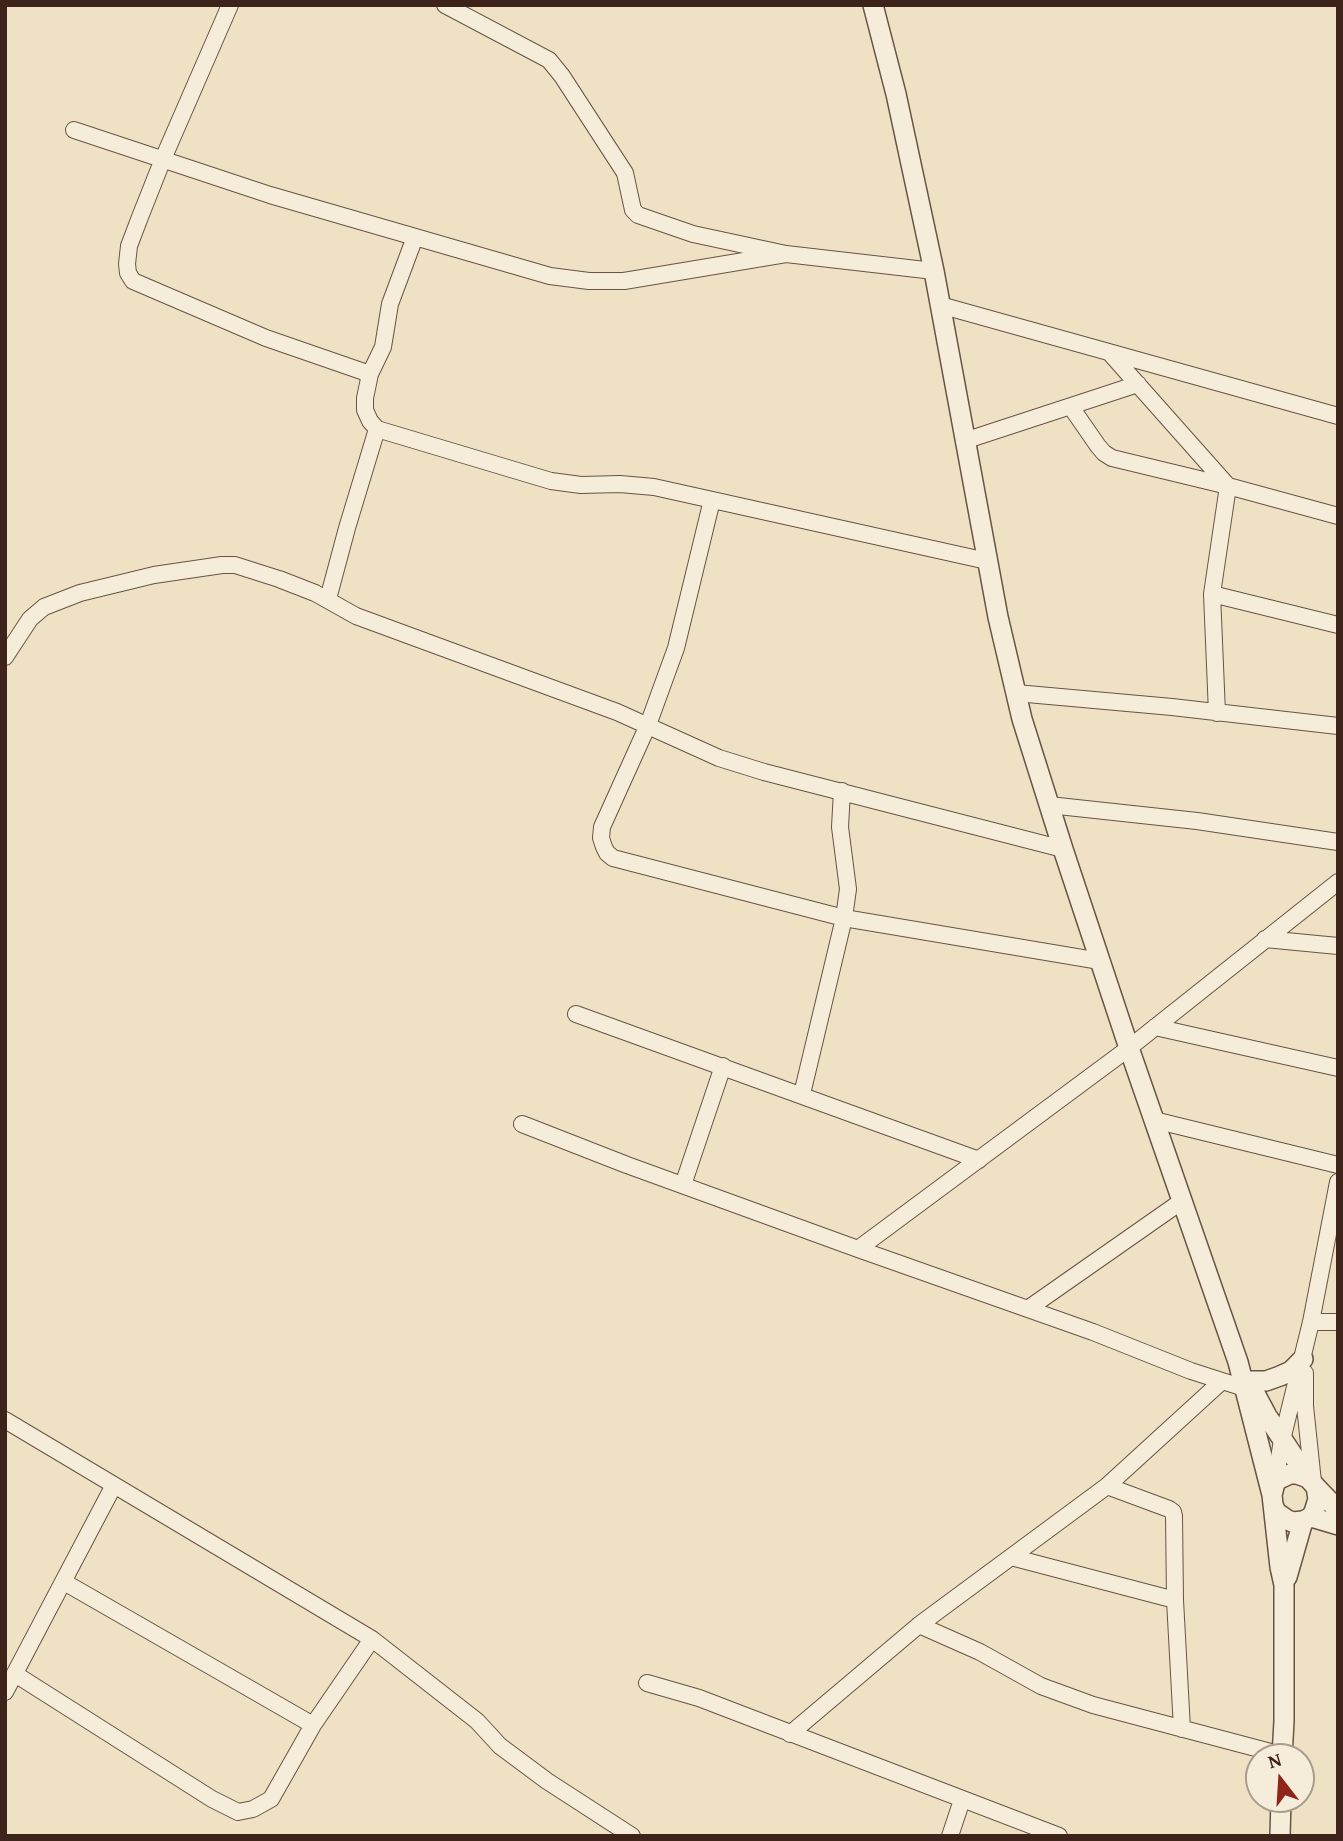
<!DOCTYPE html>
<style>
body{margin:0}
#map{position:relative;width:1343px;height:1841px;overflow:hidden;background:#efe2c4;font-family:"Gentium Book Plus",serif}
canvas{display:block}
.frame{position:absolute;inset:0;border:7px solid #3d231a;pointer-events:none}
.north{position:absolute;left:1245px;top:1743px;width:70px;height:70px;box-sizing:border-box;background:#f5ecd9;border:2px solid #ab9c8d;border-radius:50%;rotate:343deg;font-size:19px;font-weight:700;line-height:28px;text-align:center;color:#3d231a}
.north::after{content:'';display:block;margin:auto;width:24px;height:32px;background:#8f2418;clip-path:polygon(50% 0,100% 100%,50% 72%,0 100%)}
</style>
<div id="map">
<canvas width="1343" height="1841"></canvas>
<div class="frame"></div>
<div class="north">N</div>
</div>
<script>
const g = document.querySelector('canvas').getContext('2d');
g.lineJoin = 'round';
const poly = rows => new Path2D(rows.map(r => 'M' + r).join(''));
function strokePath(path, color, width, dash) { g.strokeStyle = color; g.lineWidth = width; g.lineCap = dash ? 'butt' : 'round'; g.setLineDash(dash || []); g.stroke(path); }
const minor = poly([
 [230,5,163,159,140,217,129,246,127,264,128,273,133,281,266,338,370,374],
 [445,5,549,60,562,76,625,173,633,210,638,215,693,234,786,254,934,271],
 [74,130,270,195,550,276,589,281,624,281,786,254],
 [415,237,390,304,383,347,370,374,365,398,365,410,370,421,377,429,551,481,581,485,620,484,654,487,987,561],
 [940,305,1338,416],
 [1109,352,1228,486,1212,594,1217,713],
 [1071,407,1098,446,1104,453,1112,458,1228,486,1338,516],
 [964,441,1138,384],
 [712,500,676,648,648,725,602,827,601,838,604,847,607,853,613,858,844,918,1100,961],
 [1212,594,1338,625],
 [328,599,347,528,377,429],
 [5,657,30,619,44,607,80,593,154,575,222,565,235,565,279,579,315,593,356,616,617,712,719,758,764,772,1063,849],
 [1016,693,1172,707,1338,726],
 [1049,805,1197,821,1338,842],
 [1265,939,1338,946],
 [576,1014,979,1160],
 [1155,1027,1338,1068],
 [802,1094,844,918,848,889,840,827,842,791],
 [1154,1120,1338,1165],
 [522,1124,627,1165,858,1249,1093,1332,1191,1371,1244,1388,1252,1388],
 [683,1185,723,1066],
 [858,1249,1129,1048,1338,882],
 [1029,1308,1182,1201],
 [1311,1322,1338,1322],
 [1305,1373,1305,1406,1313,1482],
 [5,1420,372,1639,477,1721,500,1746,547,1781,632,1836],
 [1275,1483,1282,1440,1311,1322,1338,1182],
 [1107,1486,1169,1509,1173,1512,1174,1516,1175,1600,1182,1729],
 [1011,1557,1175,1600],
 [64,1582,313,1725],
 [919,1625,980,1652,1041,1686,1093,1705,1282,1755],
 [15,1674,212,1799,238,1812,253,1809,271,1799,313,1725,372,1639],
 [647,1683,699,1698,1059,1836],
 [5,1692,114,1485],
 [790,1734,919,1625,1107,1486,1222,1381],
 [950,1836,962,1800]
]);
const tertiary = poly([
 [873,5,896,94,934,271,998,617,1022,719,1063,849,1129,1048,1238,1362,1272,1495],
 [1248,1381,1266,1381,1280,1376,1291,1371,1303,1359],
 [1252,1388,1267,1416,1308,1478],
 [1316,1487,1338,1510],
 [1274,1507,1276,1512,1286,1519,1292,1522,1303,1521,1311,1517,1314,1512,1318,1499,1316,1487,1308,1478,1297,1474,1290,1474,1279,1479,1275,1483,1272,1495,1280,1567,1284,1585,1284,1721,1282,1757],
 [1311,1517,1338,1525],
 [1287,1577,1303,1521],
 [1280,1836,1281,1799]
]);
strokePath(minor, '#6a5344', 18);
strokePath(tertiary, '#6a5344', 22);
strokePath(minor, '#f5ecd9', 16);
strokePath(tertiary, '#f5ecd9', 19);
</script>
